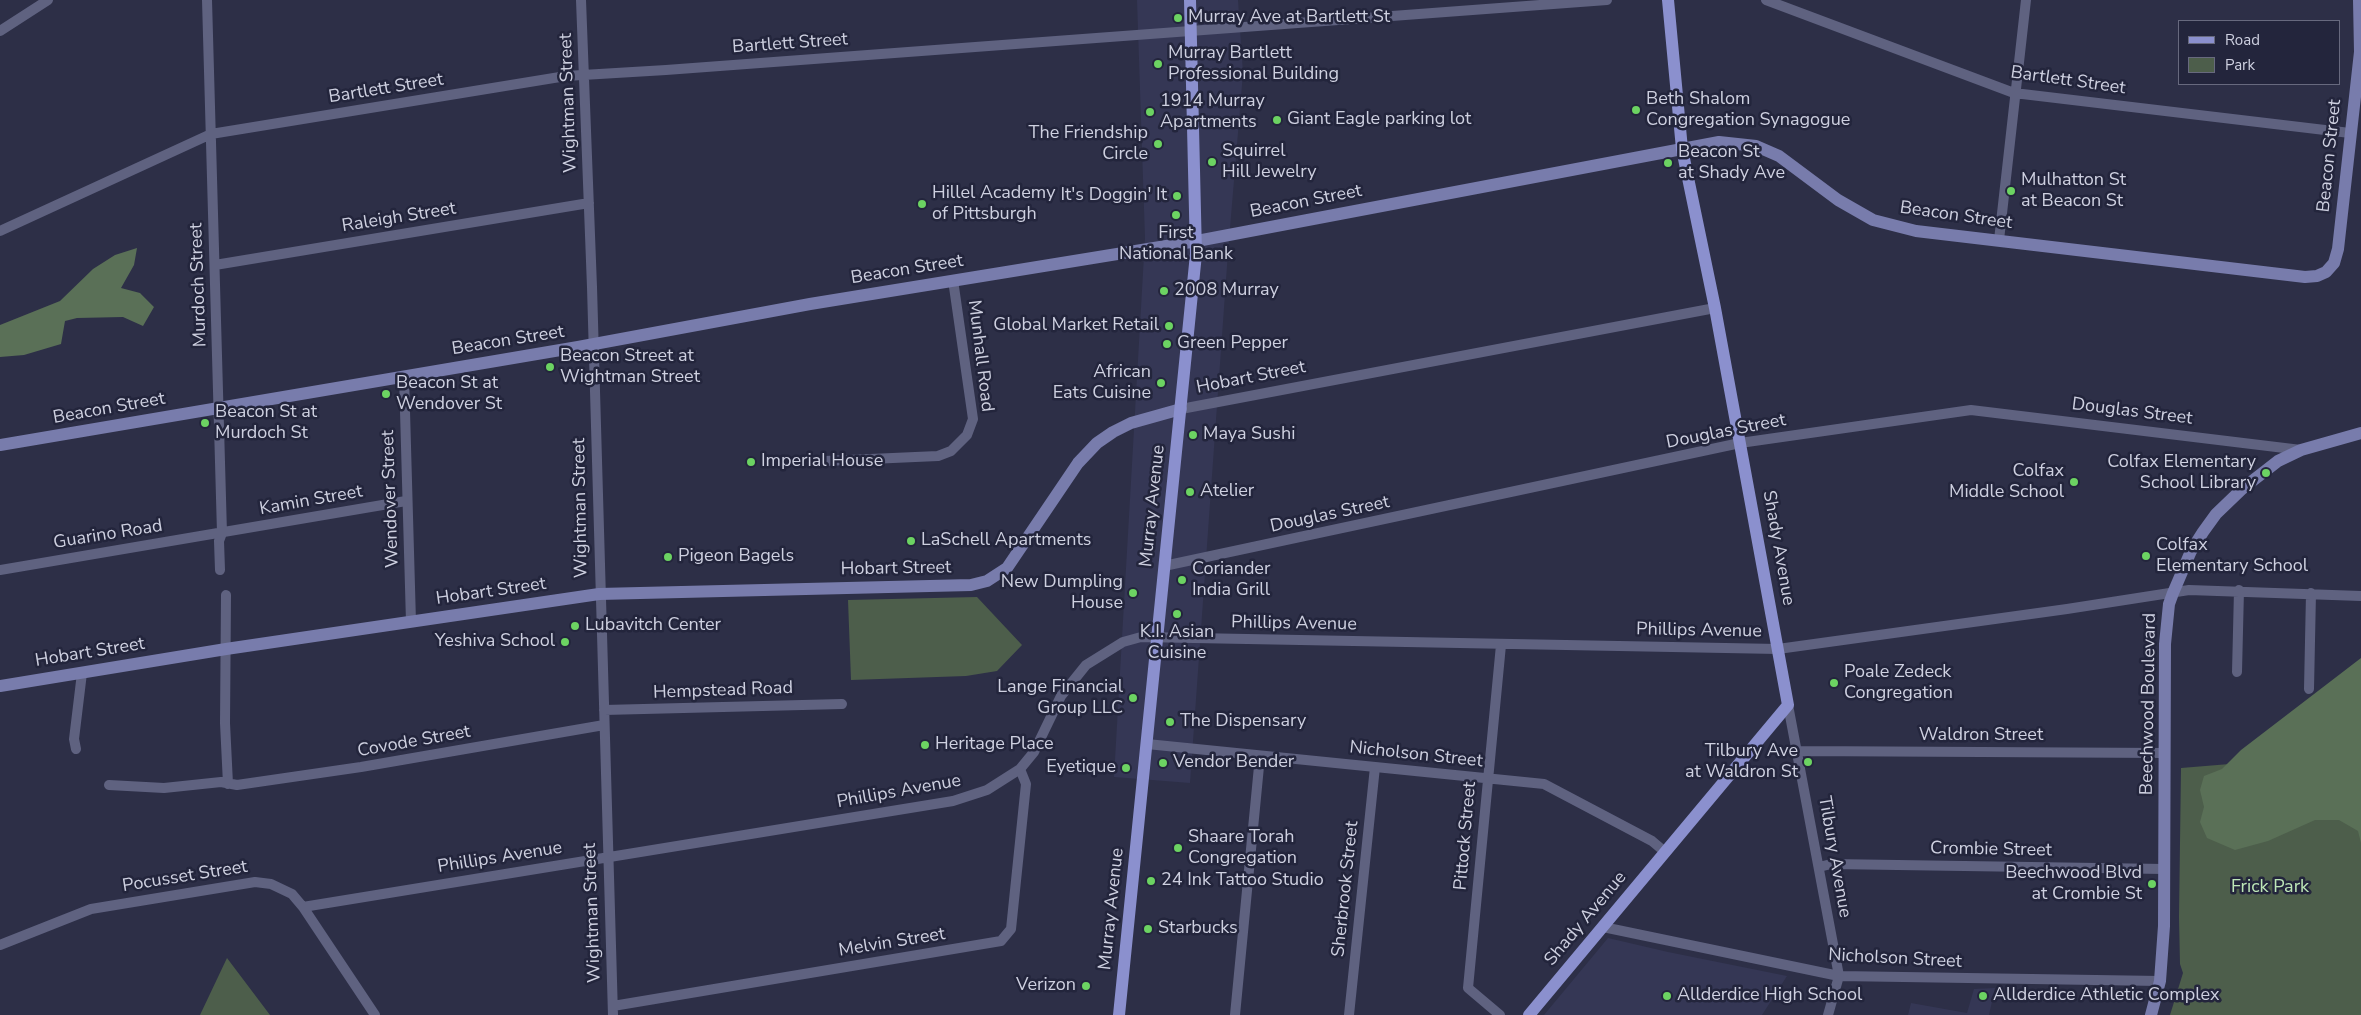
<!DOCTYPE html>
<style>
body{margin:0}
#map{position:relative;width:2361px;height:1015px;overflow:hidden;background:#2d2f47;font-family:"Nunito Sans",sans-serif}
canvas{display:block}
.legend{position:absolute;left:2178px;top:20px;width:162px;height:65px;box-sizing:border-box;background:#23253c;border:1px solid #67697e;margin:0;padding:6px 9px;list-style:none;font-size:15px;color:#ced0e0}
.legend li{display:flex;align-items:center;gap:10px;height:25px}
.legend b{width:25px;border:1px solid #67697e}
</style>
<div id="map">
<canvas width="2361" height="1015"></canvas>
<ul class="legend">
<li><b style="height:6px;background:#8b90ce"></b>Road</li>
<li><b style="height:14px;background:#4d5e4b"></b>Park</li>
</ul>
</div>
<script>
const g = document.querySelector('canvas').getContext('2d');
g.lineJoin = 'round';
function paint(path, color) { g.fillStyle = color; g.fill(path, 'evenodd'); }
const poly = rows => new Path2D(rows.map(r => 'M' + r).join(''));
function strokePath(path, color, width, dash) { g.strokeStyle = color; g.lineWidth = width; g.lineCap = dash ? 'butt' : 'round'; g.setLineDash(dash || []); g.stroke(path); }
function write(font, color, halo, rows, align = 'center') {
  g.font = font + ' "Nunito Sans",sans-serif'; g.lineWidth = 5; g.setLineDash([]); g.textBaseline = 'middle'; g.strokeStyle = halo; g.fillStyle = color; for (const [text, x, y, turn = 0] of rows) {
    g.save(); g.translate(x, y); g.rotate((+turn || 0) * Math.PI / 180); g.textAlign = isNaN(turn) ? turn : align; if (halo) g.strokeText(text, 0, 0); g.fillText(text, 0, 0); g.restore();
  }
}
const built = poly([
 [1137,0,1238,0,1243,73,1228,252,1190,783,1114,777,1145,238],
 [1608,938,1668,952,1787,976,1762,1015,1544,1015],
 [1995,988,1989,1015,1908,1015,1911,1003,1967,1013,1974,989]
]);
const green = poly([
 [977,597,1022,645,997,671,966,676,851,680,848,600],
 [2361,691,2361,1015,2170,1015,2183,973,2180,964,2179,917,2181,768,2254,762],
 [227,958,270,1015,200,1015]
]);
const forest = poly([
 [137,248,134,265,121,288,140,293,154,307,143,326,123,317,77,318,65,321,61,344,24,355,0,357,0,325,60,301,93,269,115,255],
 [2361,658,2361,843,2358,831,2339,820,2315,820,2268,841,2235,850,2207,838,2200,822,2204,807,2200,790,2204,776,2222,769,2241,750]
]);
const street = poly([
 [207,0,222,533,219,541,220,570],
 [581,0,592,287,613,1015],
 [1766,0,2014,93,2350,133],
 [0,31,48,0],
 [0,231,211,134,566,76,666,70,1607,0],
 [1999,240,2026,0],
 [215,265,589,203],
 [404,376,411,622],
 [1181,409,1715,308],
 [825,461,938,456,951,451,967,435,973,419,953,280],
 [1164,566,1740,443,1971,410,2301,450],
 [0,570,406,501],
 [226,595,225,723,228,784],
 [2237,672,2239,590],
 [2309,689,2311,593],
 [1788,705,1839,976,1828,1015],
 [604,710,842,704],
 [1147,744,1544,784,1652,841,1665,852],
 [76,749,74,739,82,673],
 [1798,751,2164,753],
 [109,785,164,788,221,782,237,785,361,767,604,725],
 [1819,867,1831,864,2164,869],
 [303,907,953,801,987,790,1020,769,1034,752,1061,696,1086,665,1123,642,1141,637,1778,649,2067,609,2189,590,2361,596],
 [1603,927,1839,976,2160,981],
 [0,945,91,909,255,882,271,884,292,894,303,907,375,1015],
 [613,1006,1001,941,1011,929,1026,784,1020,769],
 [1235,1015,1260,756],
 [1349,1015,1375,767],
 [1500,1015,1468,988,1501,645]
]);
const secondary = poly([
 [0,445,578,347,810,304,1197,241,1719,142,1756,146,1779,156,1838,200,1873,220,1916,231,2305,277,2317,276,2326,272,2334,263,2338,249,2360,52,2359,0],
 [0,686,226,649,599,594,971,585,987,581,1007,568,1078,463,1097,443,1113,432,1131,423,1181,409],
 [2151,1015,2160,981,2164,926,2165,644,2169,604,2173,593,2191,551,2203,532,2216,514,2242,489,2278,461,2301,450,2361,433]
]);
const primary = poly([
 [1119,1015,1196,254,1190,0],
 [1529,1015,1788,705,1715,308,1682,149,1668,0]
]);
const markers = [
 [1178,18,5,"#6cd362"],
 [1158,64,5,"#6cd362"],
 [1636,110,5,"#6cd362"],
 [1150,112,5,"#6cd362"],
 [1277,120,5,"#6cd362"],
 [1158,144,5,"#6cd362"],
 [1212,162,5,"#6cd362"],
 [1668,163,5,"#6cd362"],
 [2011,191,5,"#6cd362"],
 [1177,196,5,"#6cd362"],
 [922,204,5,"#6cd362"],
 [1176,215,5,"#6cd362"],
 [1164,291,5,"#6cd362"],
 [1169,326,5,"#6cd362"],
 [1167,344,5,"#6cd362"],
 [550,367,5,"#6cd362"],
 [1161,383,5,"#6cd362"],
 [386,394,5,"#6cd362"],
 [205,423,5,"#6cd362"],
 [1193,435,5,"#6cd362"],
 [751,462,5,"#6cd362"],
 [2266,473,5,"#6cd362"],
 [2074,482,5,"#6cd362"],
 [1190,492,5,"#6cd362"],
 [911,541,5,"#6cd362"],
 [2146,556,5,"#6cd362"],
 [668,557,5,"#6cd362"],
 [1182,580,5,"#6cd362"],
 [1133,593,5,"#6cd362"],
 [1177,614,5,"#6cd362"],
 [575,626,5,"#6cd362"],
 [565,642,5,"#6cd362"],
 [1834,683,5,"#6cd362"],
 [1133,698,5,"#6cd362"],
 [1170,722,5,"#6cd362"],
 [925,745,5,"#6cd362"],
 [1808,762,5,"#6cd362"],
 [1163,763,5,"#6cd362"],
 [1126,768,5,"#6cd362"],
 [1178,848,5,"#6cd362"],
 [1151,881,5,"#6cd362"],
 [2152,884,5,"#6cd362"],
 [1148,929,5,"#6cd362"],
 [1086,986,5,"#6cd362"],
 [1667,996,5,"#6cd362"],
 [1983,996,5,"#6cd362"]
];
const poiNames = [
 ["Murray Ave at Bartlett St",1188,18],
 ["Murray Bartlett",1168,54],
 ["Professional Building",1168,75],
 ["Beth Shalom",1646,100],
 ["Congregation Synagogue",1646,121],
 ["1914 Murray",1160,102],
 ["Apartments",1160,123],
 ["Giant Eagle parking lot",1287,120],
 ["The Friendship",1148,134,"right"],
 ["Circle",1148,155,"right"],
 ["Squirrel",1222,152],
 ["Hill Jewelry",1222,173],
 ["Beacon St",1678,153],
 ["at Shady Ave",1678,174],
 ["Mulhatton St",2021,181],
 ["at Beacon St",2021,202],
 ["Hillel Academy",932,194],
 ["of Pittsburgh",932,215],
 ["It's Doggin' It",1167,196,"right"],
 ["First",1176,234,"center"],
 ["National Bank",1176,255,"center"],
 ["2008 Murray",1174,291],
 ["Global Market Retail",1159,326,"right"],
 ["Green Pepper",1177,344],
 ["Beacon Street at",560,357],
 ["Wightman Street",560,378],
 ["African",1151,373,"right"],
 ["Eats Cuisine",1151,394,"right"],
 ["Beacon St at",396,384],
 ["Wendover St",396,405],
 ["Beacon St at",215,413],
 ["Murdoch St",215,434],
 ["Maya Sushi",1203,435],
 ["Imperial House",761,462],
 ["Colfax Elementary",2256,463,"right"],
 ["School Library",2256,484,"right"],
 ["Colfax",2064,472,"right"],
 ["Middle School",2064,493,"right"],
 ["Atelier",1200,492],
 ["LaSchell Apartments",921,541],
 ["Colfax",2156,546],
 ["Elementary School",2156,567],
 ["Pigeon Bagels",678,557],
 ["Coriander",1192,570],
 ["India Grill",1192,591],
 ["New Dumpling",1123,583,"right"],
 ["House",1123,604,"right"],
 ["Lubavitch Center",585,626],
 ["K.I. Asian",1177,633,"center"],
 ["Cuisine",1177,654,"center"],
 ["Yeshiva School",555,642,"right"],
 ["Poale Zedeck",1844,673],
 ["Congregation",1844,694],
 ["Lange Financial",1123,688,"right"],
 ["Group LLC",1123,709,"right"],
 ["The Dispensary",1180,722],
 ["Heritage Place",935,745],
 ["Tilbury Ave",1798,752,"right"],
 ["at Waldron St",1798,773,"right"],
 ["Vendor Bender",1173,763],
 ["Eyetique",1116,768,"right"],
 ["Shaare Torah",1188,838],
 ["Congregation",1188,859],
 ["Beechwood Blvd",2142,874,"right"],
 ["at Crombie St",2142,895,"right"],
 ["24 Ink Tattoo Studio",1161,881],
 ["Starbucks",1158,929],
 ["Verizon",1076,986,"right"],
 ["Allderdice High School",1677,996],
 ["Allderdice Athletic Complex",1993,996]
];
const streetNames = [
 ["Bartlett Street",790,44,-4],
 ["Bartlett Street",2068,81,8],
 ["Bartlett Street",386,89,-9],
 ["Wightman Street",569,103,-92],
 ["Beacon Street",2330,156,-84],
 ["Beacon Street",1306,202,-11],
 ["Beacon Street",1956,216,8],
 ["Raleigh Street",399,218,-9],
 ["Beacon Street",907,270,-9],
 ["Murdoch Street",199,285,-92],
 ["Beacon Street",508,341,-9],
 ["Munhall Road",980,356,83],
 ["Hobart Street",1251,378,-11],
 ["Beacon Street",109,409,-10],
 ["Douglas Street",2132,412,7],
 ["Douglas Street",1726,432,-11],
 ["Wendover Street",391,499,-92],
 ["Kamin Street",311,501,-10],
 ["Murray Avenue",1153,506,-84],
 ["Wightman Street",581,508,-91],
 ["Douglas Street",1330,515,-12],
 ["Guarino Road",108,535,-9],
 ["Shady Avenue",1778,548,80],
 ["Hobart Street",896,569,-1],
 ["Hobart Street",491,592,-8],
 ["Phillips Avenue",1294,624,1],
 ["Phillips Avenue",1699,631,1],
 ["Hobart Street",90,653,-9],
 ["Hempstead Road",723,691,-2],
 ["Beechwood Boulevard",2149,704,-89],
 ["Waldron Street",1981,736],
 ["Covode Street",414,742,-10],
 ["Nicholson Street",1416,755,6],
 ["Phillips Avenue",899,792,-10],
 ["Pittock Street",1466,836,-85],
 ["Crombie Street",1991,850,1],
 ["Tilbury Avenue",1834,857,80],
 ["Phillips Avenue",500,858,-9],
 ["Pocusset Street",185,877,-9],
 ["Sherbrook Street",1346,889,-84],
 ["Murray Avenue",1112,909,-84],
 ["Wightman Street",593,913,-92],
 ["Shady Avenue",1586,919,-50],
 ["Melvin Street",892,943,-9],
 ["Nicholson Street",1895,959,3]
];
const parkNames = [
 ["Frick Park",2270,888]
];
paint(built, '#353755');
paint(green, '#4d5e4b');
paint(forest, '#5a7057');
strokePath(street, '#5f6280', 10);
strokePath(secondary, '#787cac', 12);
strokePath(primary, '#8b90ce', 12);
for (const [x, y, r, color] of markers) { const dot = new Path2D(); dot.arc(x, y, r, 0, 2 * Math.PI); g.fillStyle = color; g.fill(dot); strokePath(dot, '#23253c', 2); }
write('18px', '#ced0e0', '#23253c', poiNames, 'left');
write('18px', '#ced0e0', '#23253c', streetNames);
write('18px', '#bde6b7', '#23253c', parkNames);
</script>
